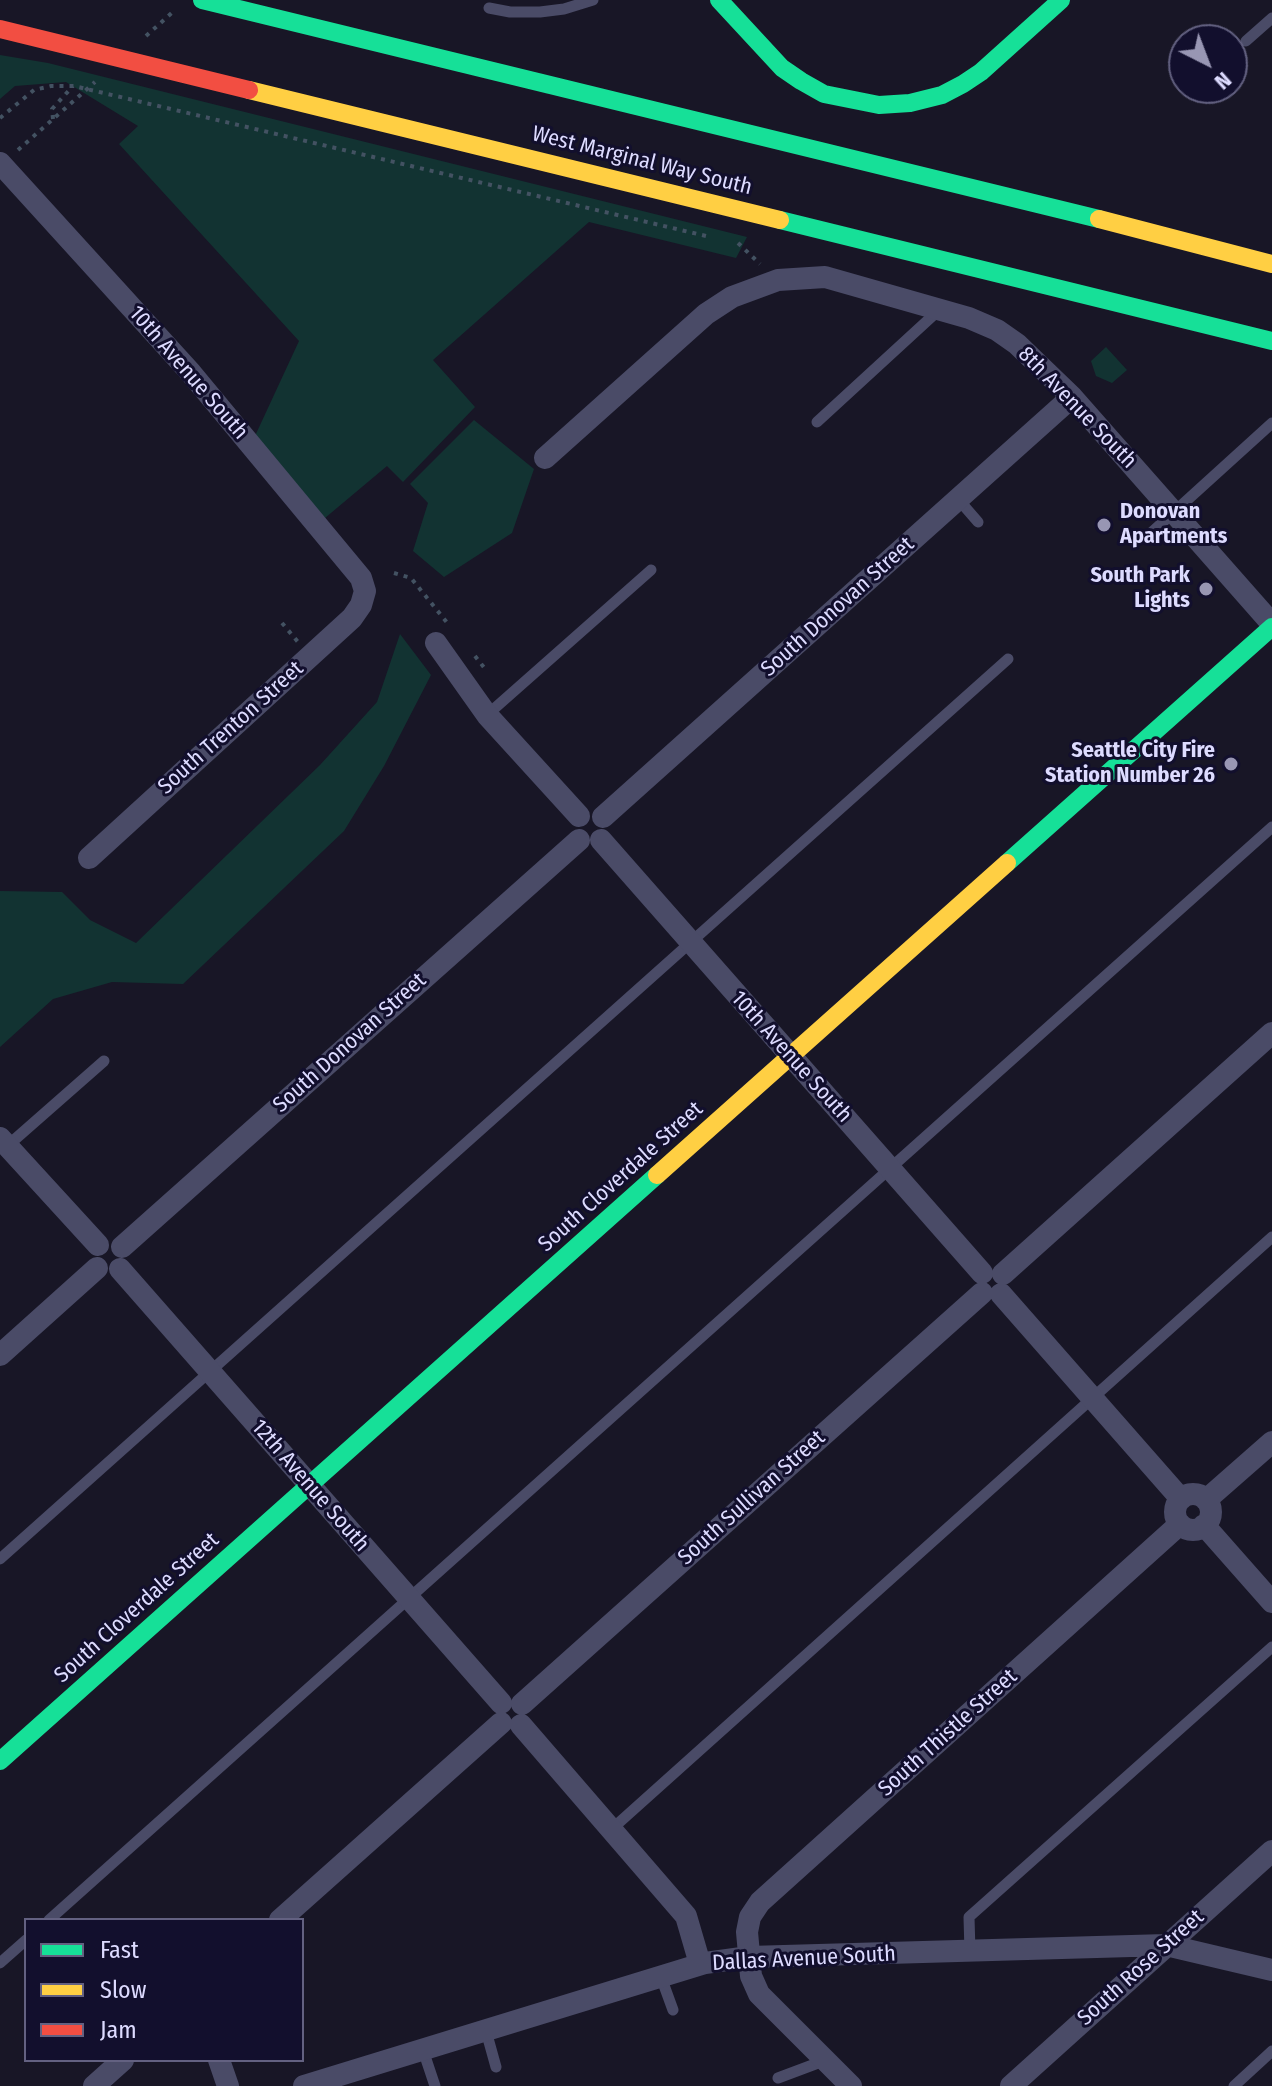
<!DOCTYPE html>
<style>
body{margin:0}
#map{position:relative;width:1272px;height:2086px;overflow:hidden;background:#181626;font-family:"Fira Sans Condensed",sans-serif}
canvas{display:block}
.legend{position:absolute;left:24px;top:1918px;width:280px;height:144px;box-sizing:border-box;background:#120f2d;border:2px solid #636181;margin:0;padding:10px 14px;list-style:none;font-size:24px;color:#dddbff}
.legend li{display:flex;align-items:center;gap:16px;height:40px}
.legend b{width:40px;border:2px solid #636181}
.north{position:absolute;left:1168px;top:24px;width:80px;height:80px;box-sizing:border-box;background:#120f2d;border:2px solid #636181;border-radius:50%;rotate:138deg;font-size:22px;font-weight:700;line-height:32px;text-align:center;color:#dddbff}
.north::after{content:'';display:block;margin:auto;width:28px;height:36px;background:#9896b3;clip-path:polygon(50% 0,100% 100%,50% 72%,0 100%)}
</style>
<div id="map">
<canvas width="1272" height="2086"></canvas>
<ul class="legend">
<li><b style="height:10px;background:#16e098"></b>Fast</li>
<li><b style="height:10px;background:#ffcf43"></b>Slow</li>
<li><b style="height:10px;background:#f24e42"></b>Jam</li>
</ul>
<div class="north">N</div>
</div>
<script>
const g = document.querySelector('canvas').getContext('2d');
g.lineJoin = 'round';
function paint(path, color) { g.fillStyle = color; g.fill(path, 'evenodd'); }
const poly = rows => new Path2D(rows.map(r => 'M' + r).join(''));
function strokePath(path, color, width, dash) { g.strokeStyle = color; g.lineWidth = width; g.lineCap = dash ? 'butt' : 'round'; g.setLineDash(dash || []); g.stroke(path); }
function write(font, color, halo, rows, align = 'center') {
  g.font = font + ' "Fira Sans Condensed",sans-serif'; g.lineWidth = 6; g.setLineDash([]); g.textBaseline = 'middle'; g.strokeStyle = halo; g.fillStyle = color; for (const [text, x, y, turn = 0] of rows) {
    g.save(); g.translate(x, y); g.rotate((+turn || 0) * Math.PI / 180); g.textAlign = isNaN(turn) ? turn : align; if (halo) g.strokeText(text, 0, 0); g.fillText(text, 0, 0); g.restore();
  }
}
const green = poly([
 [0,55,48,63,747,237,736,258,589,222,433,360,475,407,403,482,387,466,325,518,255,436,299,341,119,144,138,126,66,82,15,86,0,99],
 [1106,347,1127,370,1112,383,1096,376,1091,361],
 [474,420,534,469,512,533,444,577,413,551,428,503,410,484],
 [400,634,431,675,384,766,344,831,183,984,112,982,53,999,0,1047,0,891,62,892,90,920,136,943,320,765,377,702]
]);
const path = poly([
 [146,36,175,10],
 [0,118,34,90,51,86,74,86,706,236],
 [53,119,52,109,73,86],
 [18,150,95,82],
 [738,243,760,264],
 [394,573,411,578,449,625],
 [282,623,298,642],
 [475,656,486,670]
]);
const lane = poly([
 [489,8,510,12,540,12,564,9,593,0],
 [1246,41,1272,18],
 [817,422,939,310],
 [958,499,978,522],
 [1152,532,1272,423],
 [487,715,651,570],
 [5,1148,104,1061],
 [0,1559,1008,659],
 [613,1828,1272,1237],
 [49,1920,1272,827],
 [970,1952,969,1917,1272,1647],
 [0,1963,26,1940],
 [661,1977,673,2010],
 [486,2031,496,2067],
 [423,2050,435,2086],
 [778,2078,826,2060],
 [1234,2086,1272,2051]
]);
const street = poly([
 [0,163,191,373,361,578,365,591,361,605,352,618,89,858],
 [545,458,706,314,732,297,778,280,825,277,969,318,997,330,1017,344,1072,397,1272,624],
 [436,643,487,715,579,816],
 [603,817,1072,397],
 [601,840,982,1273],
 [0,1138,98,1245],
 [122,1247,579,840],
 [120,1269,501,1703],
 [1003,1274,1272,1033],
 [1001,1294,1181,1499],
 [0,1355,97,1268],
 '1175 1512a18 18 0 1 1 36 0a18 18 0 1 1-36 0Z',
 [1206,1500,1272,1442],
 [1204,1525,1272,1602],
 [522,1704,982,1293],
 [521,1725,686,1916,700,1964],
 [280,1920,501,1723],
 [219,2060,228,2086],
 [94,2086,123,2060],
 [304,2086,705,1963,749,1957,1166,1945,1272,1970],
 [851,2086,759,1994,751,1976,747,1932,750,1917,760,1902,1180,1524],
 [1011,2086,1272,1851]
]);
const fast = poly([
 [202,0,1099,219],
 [719,0,782,68,801,81,824,94,879,105,910,103,942,95,963,84,981,72,1061,0],
 [780,220,1272,341],
 [1007,863,1272,627],
 [0,1761,657,1175]
]);
const slow = poly([
 [249,90,780,220],
 [1099,219,1272,264],
 [657,1175,1007,863]
]);
const jam = poly([
 [0,29,249,90]
]);
const markers = [
 [1104,525,8,"#9896b3"],
 [1206,589,8,"#9896b3"],
 [1231,764,8,"#9896b3"]
];
const streetNames = [
 ["West Marginal Way South",642,161,14],
 ["10th Avenue South",188,373,49],
 ["8th Avenue South",1077,408,46],
 ["South Donovan Street",838,607,-42],
 ["South Trenton Street",231,728,-42],
 ["South Donovan Street",350,1043,-42],
 ["10th Avenue South",791,1057,48],
 ["South Cloverdale Street",621,1177,-42],
 ["12th Avenue South",310,1486,49],
 ["South Sullivan Street",752,1498,-42],
 ["South Cloverdale Street",137,1608,-42],
 ["South Thistle Street",948,1733,-42],
 ["Dallas Avenue South",804,1959,-3],
 ["South Rose Street",1141,1968,-42]
];
const poiNames = [
 ["Donovan",1120,512,"left"],
 ["Apartments",1120,537,"left"],
 ["South Park",1190,576],
 ["Lights",1190,601],
 ["Seattle City Fire",1215,751],
 ["Station Number 26",1215,776]
];
paint(green, '#123332');
strokePath(path, '#435262', 4, [4, 6]);
strokePath(lane, '#4a4b67', 11);
strokePath(street, '#4a4b67', 22);
strokePath(fast, '#16e098', 18);
strokePath(slow, '#ffcf43', 18);
strokePath(jam, '#f24e42', 18);
for (const [x, y, r, color] of markers) { const dot = new Path2D(); dot.arc(x, y, r, 0, 2 * Math.PI); g.fillStyle = color; g.fill(dot); strokePath(dot, '#120f2d', 3); }
write('22px', '#dddbff', '#120f2d', streetNames);
write('bold 22px', '#dddbff', '#120f2d', poiNames, 'right');
</script>
